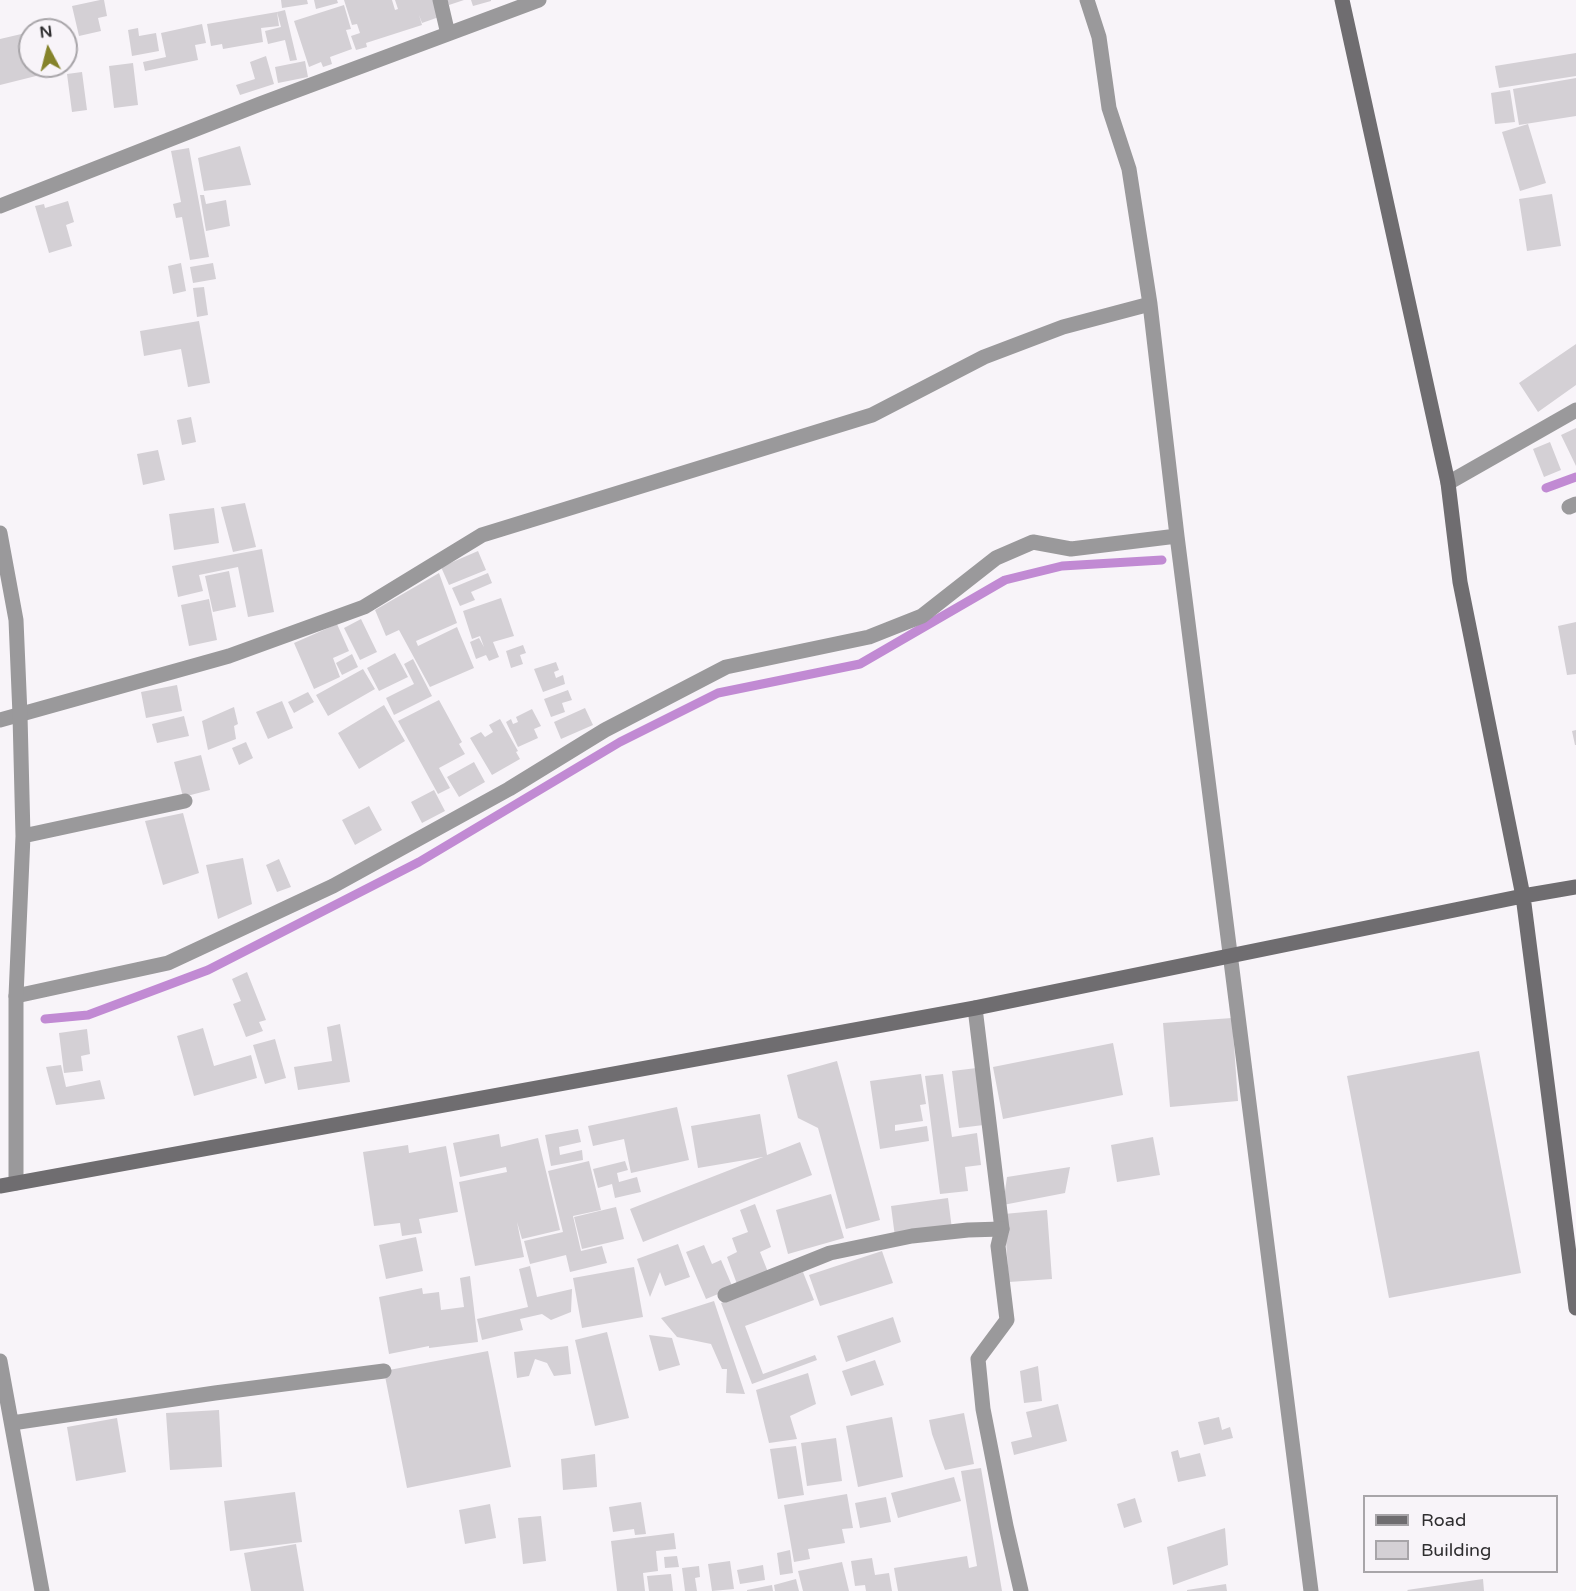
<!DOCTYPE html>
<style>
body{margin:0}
#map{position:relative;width:1576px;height:1591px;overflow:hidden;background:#f8f4f9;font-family:"Varela Round",sans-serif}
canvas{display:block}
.legend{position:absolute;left:1363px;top:1495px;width:195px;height:78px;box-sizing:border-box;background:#f8f4f9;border:2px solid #a8a5a9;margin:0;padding:8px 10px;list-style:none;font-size:18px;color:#2f2e30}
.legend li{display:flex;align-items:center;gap:12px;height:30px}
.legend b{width:30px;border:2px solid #a8a5a9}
.north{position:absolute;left:18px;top:18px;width:60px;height:60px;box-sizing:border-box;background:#f8f4f9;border:2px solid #a8a5a9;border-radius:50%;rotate:353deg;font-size:16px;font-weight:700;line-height:24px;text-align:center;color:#2f2e30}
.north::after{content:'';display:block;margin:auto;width:21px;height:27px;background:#85832b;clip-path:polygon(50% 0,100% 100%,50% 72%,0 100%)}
</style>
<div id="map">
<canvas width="1576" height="1591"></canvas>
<ul class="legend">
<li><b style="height:8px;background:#6f6d70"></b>Road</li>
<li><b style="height:16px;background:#d4d0d5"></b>Building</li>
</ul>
<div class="north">N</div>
</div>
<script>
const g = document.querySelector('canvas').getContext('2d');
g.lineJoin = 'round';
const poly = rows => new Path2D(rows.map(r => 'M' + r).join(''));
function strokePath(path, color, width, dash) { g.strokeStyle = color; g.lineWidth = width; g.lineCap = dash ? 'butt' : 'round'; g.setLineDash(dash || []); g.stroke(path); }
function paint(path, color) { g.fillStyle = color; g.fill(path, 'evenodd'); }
const stream = poly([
 [1546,488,1576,477],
 [45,1019,88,1015,208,970,419,862,620,742,718,693,860,664,1005,580,1062,566,1162,560]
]);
const building = poly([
 [100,0,104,0,107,16,98,18,101,31,79,36,72,6],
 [281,0,307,0,308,4,282,8],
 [314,0,337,0,338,3,316,9],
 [344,0,392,0,395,10,398,9,395,0,434,0,439,17,422,23,419,15,422,25,366,43,367,47,356,50,351,36,360,33,357,24,352,25],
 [447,0,464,0,449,5],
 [471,0,491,0,491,1,473,6],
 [344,5,351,29,346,30,352,49,330,57,332,64,323,67,321,62,309,67,294,21],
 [285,10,297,60,290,61,285,40,268,44,265,31,281,27,277,12],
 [277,12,279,26,261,28,263,42,223,49,222,44,211,46,207,24],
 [202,24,206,43,195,45,198,60,145,71,143,62,166,57,161,33],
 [138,28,139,36,156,33,159,51,132,56,128,30],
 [30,32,30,66,51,66,52,72,0,85,0,39],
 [1576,53,1576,76,1499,88,1495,66],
 [266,56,274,84,240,95,236,85,255,79,250,62],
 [305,61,308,77,278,83,275,67],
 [133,63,138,105,114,108,109,66],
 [82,72,87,110,72,112,67,74],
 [1576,78,1576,116,1519,125,1513,89],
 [1510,90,1515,122,1495,124,1491,93],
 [1528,124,1546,183,1520,191,1502,132],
 [240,146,251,185,204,191,198,158],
 [189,148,209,257,190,260,182,217,176,218,173,204,181,202,171,151],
 [1552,194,1561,246,1527,251,1519,199],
 [200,195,204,195,206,204,226,200,230,226,206,231],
 [68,201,74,222,66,225,72,246,49,253,35,206,44,204,45,208],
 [181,263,186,291,173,294,168,266],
 [213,263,216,279,193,283,190,267],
 [204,287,208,315,197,317,193,288],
 [199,321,210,383,188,387,181,349,144,356,140,331],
 [1576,344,1576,385,1538,412,1519,383],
 [191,417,196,442,182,445,177,420],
 [1576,428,1576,466,1561,435],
 [1550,442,1561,470,1544,477,1533,449],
 [158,450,165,480,143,485,137,454],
 [245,503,256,547,233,552,221,507],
 [214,508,219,543,174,550,169,514],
 [262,549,274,612,248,617,238,567,199,575,203,591,178,597,172,566],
 [478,551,486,570,449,585,441,567],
 [229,571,236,607,213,612,205,576],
 [439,573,457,623,416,641,418,646,457,627,474,668,430,687,399,630,386,636,375,610],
 [488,573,492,583,471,592,475,600,460,606,452,588],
 [501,598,514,636,493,642,499,657,489,661,486,655,476,659,470,642,479,638,484,647,480,636,472,639,463,611],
 [209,599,217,640,189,646,181,605],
 [361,619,377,652,360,660,344,628],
 [1576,622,1576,674,1567,675,1558,626],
 [337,624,349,651,333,658,340,677,314,689,294,643],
 [523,645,526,653,520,655,523,664,511,668,506,651],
 [395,653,408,677,379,691,367,668],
 [352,654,358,667,342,675,336,663],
 [413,659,432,696,394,715,386,698,414,684,404,664],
 [556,662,559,670,554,672,556,678,563,675,565,684,543,692,534,669],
 [363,669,375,689,328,716,316,695],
 [177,685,182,711,146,718,141,692],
 [568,690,572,700,562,703,565,712,551,717,544,699],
 [308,692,314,702,294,713,288,702],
 [439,700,462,742,459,744,465,754,439,768,450,788,438,794,398,721],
 [282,701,293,728,268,739,256,712],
 [384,705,405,741,359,769,338,733],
 [234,707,238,724,234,726,236,739,208,750,202,721],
 [585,708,593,725,561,739,554,722],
 [532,709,541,726,534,729,538,738,518,747,506,722,511,719,513,724,518,722,516,717],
 [184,716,189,736,157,743,152,724],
 [500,719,518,751,516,752,520,759,492,775,470,738,481,732,485,737,493,732,489,725],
 [1576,730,1576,745,1575,745,1572,731],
 [246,742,253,758,239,765,232,748],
 [201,755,210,790,183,797,174,762],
 [474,762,485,782,459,797,447,777],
 [434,790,445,811,422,823,411,802],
 [369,806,382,830,355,845,342,820],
 [183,813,199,873,163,885,145,821],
 [243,858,252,904,218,919,206,865],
 [279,859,291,887,277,892,266,865],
 [247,972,266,1020,259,1022,263,1031,246,1037,233,1004,241,1001,232,979],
 [1232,1018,1238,1101,1170,1107,1163,1023],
 [340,1024,350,1082,298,1090,294,1067,332,1061,327,1027],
 [203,1028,214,1066,251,1055,257,1078,194,1096,177,1036],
 [87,1029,90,1054,81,1056,83,1071,64,1073,59,1033],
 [275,1039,286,1078,265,1084,253,1045],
 [1113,1043,1123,1095,1003,1119,993,1067],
 [1479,1051,1521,1273,1389,1298,1347,1076],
 [837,1061,880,1220,846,1229,818,1128,798,1118,787,1075],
 [61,1065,66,1087,100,1080,105,1099,56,1105,46,1067],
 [985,1067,992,1124,959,1128,952,1071],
 [921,1074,926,1104,920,1105,923,1121,895,1125,895,1131,927,1126,929,1141,880,1149,870,1081],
 [943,1074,952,1137,977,1133,981,1165,965,1167,968,1191,940,1194,925,1076],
 [677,1107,689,1160,631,1173,624,1139,593,1146,588,1126],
 [760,1114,767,1155,800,1142,812,1175,643,1242,630,1209,763,1157,698,1168,691,1126],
 [578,1129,581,1142,559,1147,560,1155,582,1150,583,1160,551,1166,545,1135],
 [499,1134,501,1147,538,1138,560,1230,522,1239,517,1222,524,1257,475,1266,459,1182,507,1172,506,1167,460,1177,453,1143],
 [1153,1137,1160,1175,1117,1182,1111,1145],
 [408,1145,409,1153,446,1146,458,1212,419,1219,422,1233,402,1236,400,1223,374,1226,363,1152],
 [589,1161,601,1210,573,1216,581,1251,602,1246,607,1263,570,1272,566,1255,530,1264,524,1241,563,1232,548,1171],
 [625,1161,628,1170,617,1173,619,1182,637,1177,641,1192,615,1198,612,1184,598,1188,593,1169],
 [1070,1167,1065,1193,1003,1205,1007,1177],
 [831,1194,844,1238,788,1254,776,1210],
 [948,1198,952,1229,895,1237,891,1206],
 [755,1204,771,1247,760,1252,768,1272,737,1284,727,1257,737,1252,732,1238,748,1232,740,1210],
 [616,1207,624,1239,582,1249,574,1217],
 [1047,1210,1052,1279,1009,1282,1004,1214],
 [416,1237,423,1271,386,1279,379,1245],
 [678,1244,690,1277,665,1286,660,1272,650,1297,637,1259],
 [704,1245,712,1264,721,1260,733,1288,706,1299,686,1252],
 [882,1251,893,1283,820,1306,809,1275],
 [530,1266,537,1297,572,1289,571,1312,551,1320,542,1314,520,1319,523,1330,482,1340,477,1319,528,1307,519,1269],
 [634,1267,643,1317,582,1328,573,1278],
 [803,1272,814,1300,745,1326,763,1374,815,1355,817,1360,752,1384,721,1303],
 [470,1276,478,1342,429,1348,429,1346,389,1354,379,1297,422,1288,423,1294,439,1292,441,1310,464,1307,460,1278],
 [714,1301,745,1394,726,1393,727,1369,722,1369,711,1344,677,1337,661,1318],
 [893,1317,901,1342,846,1362,837,1336],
 [607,1332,629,1418,595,1426,575,1340],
 [649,1335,672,1338,680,1365,659,1371],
 [568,1346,571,1374,554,1376,547,1363,535,1359,529,1376,517,1378,514,1352],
 [488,1351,511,1467,407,1488,384,1371],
 [875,1360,884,1385,851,1396,842,1371],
 [1038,1366,1042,1401,1024,1403,1020,1371],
 [808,1373,816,1404,790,1416,797,1439,769,1443,756,1390],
 [1058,1404,1067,1441,1014,1455,1011,1442,1032,1437,1026,1412],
 [219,1410,222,1467,170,1470,166,1413],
 [964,1413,974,1464,945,1470,932,1434,929,1420],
 [892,1417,903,1477,858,1487,846,1426],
 [1219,1417,1222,1430,1230,1427,1233,1438,1204,1445,1198,1422],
 [117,1418,126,1472,76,1481,67,1427],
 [836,1438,842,1481,807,1486,801,1443],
 [796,1446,804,1495,778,1499,770,1449],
 [1178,1450,1180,1458,1200,1453,1206,1476,1178,1482,1171,1452],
 [595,1454,597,1487,563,1490,561,1459],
 [981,1468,1002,1591,898,1591,894,1568,967,1556,969,1568,977,1566,961,1471],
 [954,1477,961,1501,898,1518,891,1493],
 [295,1492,302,1542,230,1551,224,1501],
 [847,1494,853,1528,842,1529,845,1543,808,1549,810,1559,794,1562,784,1505],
 [886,1497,891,1522,860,1528,855,1503],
 [1135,1498,1142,1522,1124,1528,1117,1504],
 [641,1502,646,1534,635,1535,634,1529,613,1532,609,1507],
 [490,1504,496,1538,465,1544,459,1510],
 [541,1516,546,1561,523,1564,518,1518],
 [1225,1528,1228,1565,1173,1585,1167,1547],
 [674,1533,676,1549,656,1551,658,1571,643,1573,645,1591,617,1591,611,1541],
 [296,1544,304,1591,251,1591,244,1553],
 [790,1550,793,1573,780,1575,777,1553],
 [677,1556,679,1567,665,1568,664,1557],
 [872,1558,875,1575,889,1573,892,1591,866,1591,865,1585,855,1586,851,1561],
 [730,1561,734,1589,712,1591,708,1564],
 [842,1562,849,1591,803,1591,798,1571],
 [763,1565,765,1580,740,1584,737,1570],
 [699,1566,700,1577,695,1578,697,1591,685,1591,682,1568],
 [671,1574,673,1591,649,1591,647,1576],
 [796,1579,799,1591,775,1591,774,1585],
 [1483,1579,1484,1591,1408,1591,1407,1590],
 [1226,1584,1227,1591,1187,1591,1187,1590],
 [772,1585,773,1591,747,1591,747,1590]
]);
const service = poly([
 [440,0,448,34],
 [1087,0,1099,37,1109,108,1129,169,1150,304,1177,536,1311,1591],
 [0,206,260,104,539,0],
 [1569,507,1576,504],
 [0,720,229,656,364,607,482,535,872,415,984,357,1063,327,1150,304],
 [16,996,168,963,333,886,509,789,605,730,726,667,869,637,922,616,996,558,1033,542,1071,549,1177,536],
 [975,1008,1002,1229,998,1246,1007,1320,978,1359,983,1409,1006,1526,1021,1591]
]);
const minor = poly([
 [1448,483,1576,410],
 [0,533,16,620,20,715,23,836,16,996,16,1183],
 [23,836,185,801],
 [725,1295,830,1253,912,1236,968,1230,1002,1229],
 [0,1361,42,1591],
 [12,1423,215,1393,384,1371]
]);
const secondary = poly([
 [1342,0,1448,483,1460,582,1523,896,1576,1308],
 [0,1186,975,1008,1523,896,1576,887]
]);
strokePath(stream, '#c18ad3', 9);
paint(building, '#d4d0d5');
strokePath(service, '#9a999b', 15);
strokePath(minor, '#9a999b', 15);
strokePath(secondary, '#6f6d70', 15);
</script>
